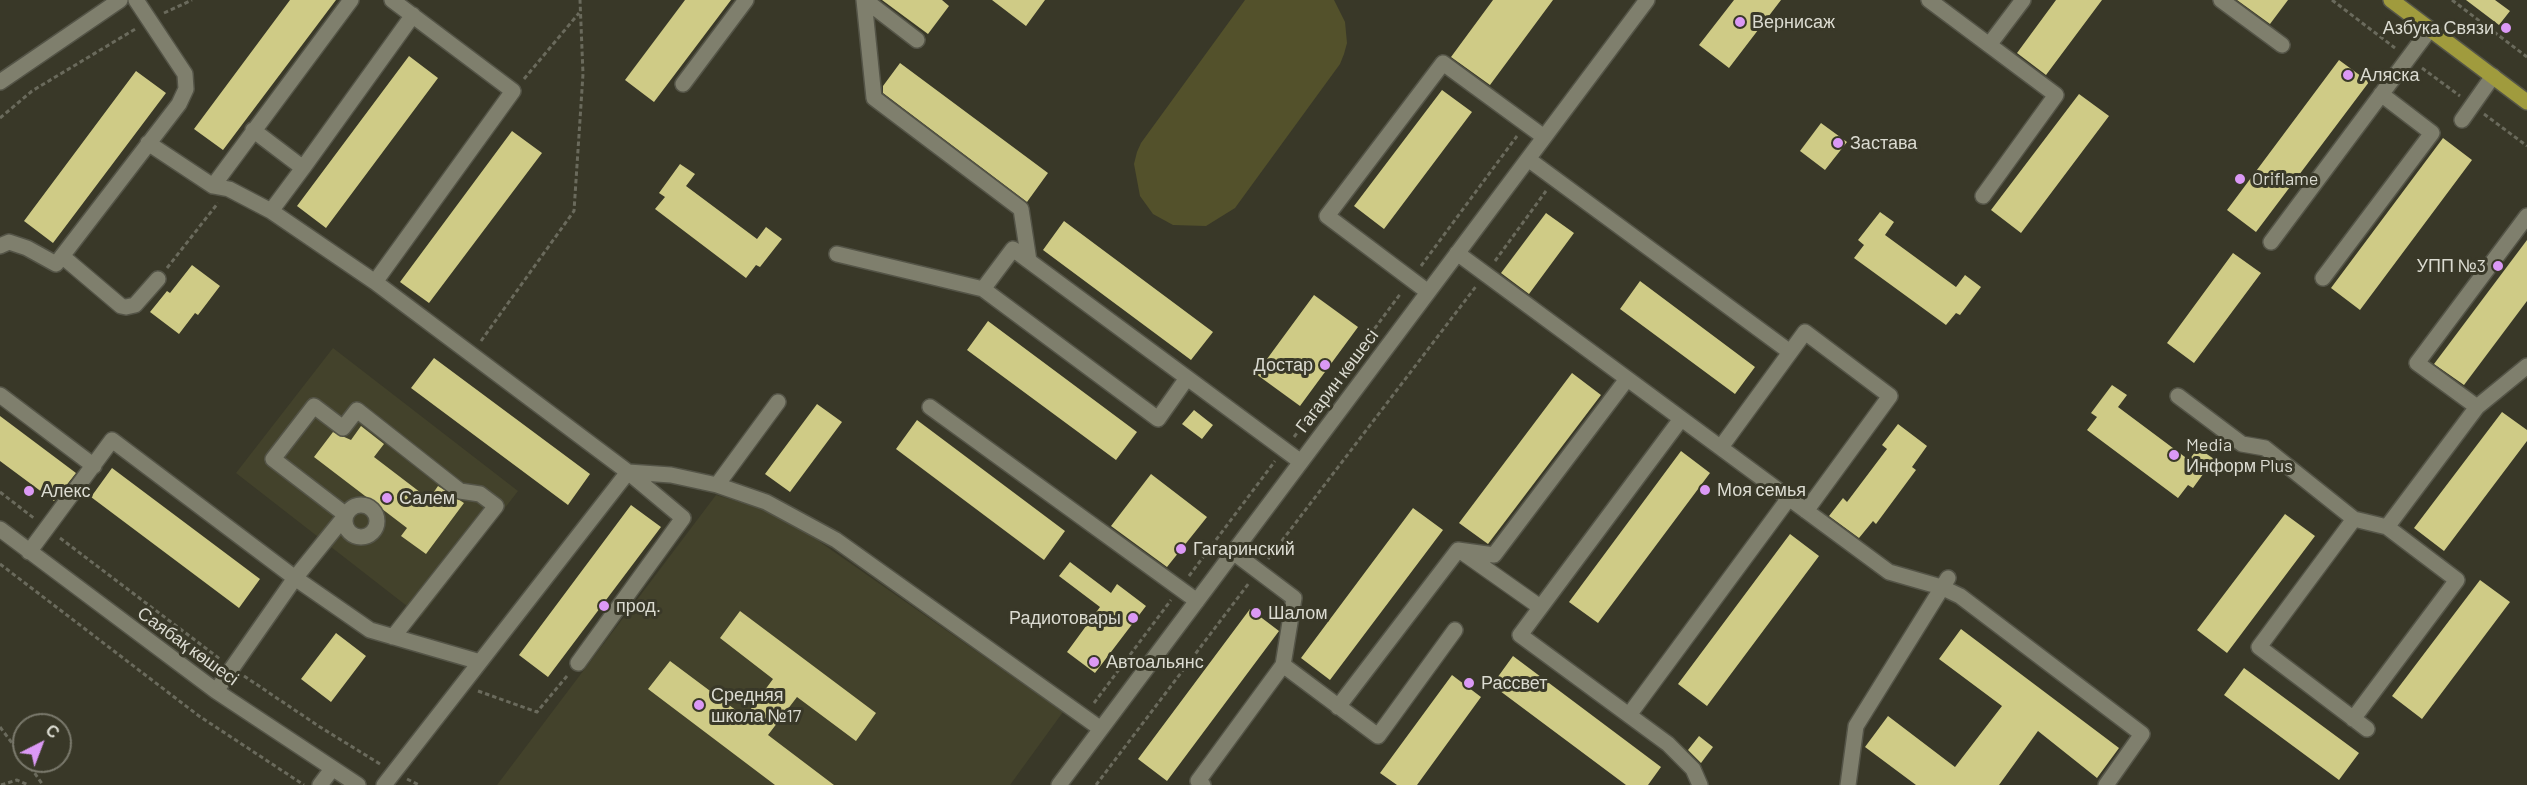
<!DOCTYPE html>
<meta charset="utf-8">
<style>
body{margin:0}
#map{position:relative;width:2527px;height:785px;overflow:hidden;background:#393828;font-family:Barlow,sans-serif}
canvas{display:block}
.north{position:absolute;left:12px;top:713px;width:60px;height:60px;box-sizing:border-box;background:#393828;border:2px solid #7a796c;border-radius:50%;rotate:42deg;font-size:16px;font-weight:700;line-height:24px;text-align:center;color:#dbdbd1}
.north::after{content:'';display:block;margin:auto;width:21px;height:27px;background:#db99f5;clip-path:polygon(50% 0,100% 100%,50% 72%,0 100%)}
</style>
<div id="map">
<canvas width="2527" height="785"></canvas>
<div class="north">С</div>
</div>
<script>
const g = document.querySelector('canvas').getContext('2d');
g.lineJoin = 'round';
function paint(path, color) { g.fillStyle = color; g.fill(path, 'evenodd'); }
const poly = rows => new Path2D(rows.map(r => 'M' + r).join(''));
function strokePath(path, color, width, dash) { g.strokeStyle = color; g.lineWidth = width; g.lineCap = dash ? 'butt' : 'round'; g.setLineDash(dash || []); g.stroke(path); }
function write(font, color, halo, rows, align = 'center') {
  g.font = font + ' Barlow,sans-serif'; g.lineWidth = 6; g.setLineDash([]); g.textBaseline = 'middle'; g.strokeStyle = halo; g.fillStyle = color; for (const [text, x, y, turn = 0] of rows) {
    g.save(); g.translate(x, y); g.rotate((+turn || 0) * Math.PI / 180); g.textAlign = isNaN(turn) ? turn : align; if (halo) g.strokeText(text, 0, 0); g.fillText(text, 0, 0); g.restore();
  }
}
const built = poly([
 [333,348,518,491,421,617,236,473],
 [716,495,780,514,1063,712,1010,785,497,785]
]);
const green = poly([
 [1245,0,1334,0,1345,22,1347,43,1344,54,1340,64,1235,208,1206,226,1173,225,1153,214,1140,196,1134,164,1137,152,1141,143]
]);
const building = poly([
 [290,0,336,0,223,150,194,129],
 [685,0,731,0,654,102,625,80],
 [882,0,942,0,949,6,928,34],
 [992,0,1045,0,1026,26],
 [1493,0,1553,0,1490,85,1451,57],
 [1734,0,1781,0,1729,68,1699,45],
 [2056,0,2102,0,2046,75,2017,53],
 [2237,0,2288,0,2270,24],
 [2466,0,2495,0,2510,11,2499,25],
 [409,56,438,78,326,228,297,206],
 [2339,60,2369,82,2256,232,2227,210],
 [900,63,1048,173,1027,202,883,93,883,86],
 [136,71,166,93,53,243,24,221],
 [1442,90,1472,112,1384,229,1354,206],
 [2079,94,2109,116,2021,233,1991,210],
 [1821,123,1847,142,1825,170,1800,151],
 [512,131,542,153,429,303,400,282],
 [2443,138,2472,160,2360,310,2331,288],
 [680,164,695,174,686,186,757,239,766,227,782,239,760,267,756,265,746,278,655,209,665,197,659,193],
 [1880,212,1894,222,1885,235,1956,287,1965,275,1981,287,1960,315,1956,313,1946,325,1854,258,1864,245,1858,240],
 [1546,213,1574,233,1529,294,1501,273],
 [1064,221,1213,332,1191,360,1043,250],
 [2527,240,2527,301,2464,385,2434,364],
 [2233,253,2261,273,2194,363,2167,343],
 [192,265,220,286,198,315,195,313,179,334,150,312,167,291,170,293],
 [1640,281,1755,367,1735,394,1620,309],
 [1314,295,1358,327,1300,406,1256,374],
 [988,321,1137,432,1116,460,967,350],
 [434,358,590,474,568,505,411,388],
 [1572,373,1601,395,1488,544,1459,523],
 [2112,385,2127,395,2118,407,2189,460,2198,448,2214,459,2193,488,2188,485,2178,498,2087,430,2097,417,2091,413],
 [817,404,842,422,790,492,765,474],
 [1194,410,1213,425,1202,439,1182,424],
 [2502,412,2527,430,2527,441,2444,551,2414,528],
 [0,416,76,473,54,501,0,461],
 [917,420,1065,531,1044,560,896,449],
 [1898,424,1927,446,1912,467,1916,470,1876,524,1873,521,1859,538,1829,516,1843,498,1847,502,1887,449,1882,445],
 [361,426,384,444,374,457,429,499,438,486,464,503,426,554,401,536,407,528,314,457,333,432,351,440],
 [1681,451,1710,473,1598,623,1569,602],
 [112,468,260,579,239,608,91,497],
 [1151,474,1207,517,1167,567,1111,526],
 [631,505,661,527,548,677,519,655],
 [1413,508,1443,530,1330,680,1301,658],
 [2285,514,2315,536,2227,653,2197,630],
 [1790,534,1819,556,1707,706,1678,684],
 [1070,562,1111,593,1117,584,1146,606,1095,673,1067,652,1100,607,1059,576],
 [2480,580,2510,602,2422,719,2392,696],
 [1250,609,1279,631,1167,781,1138,759],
 [740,611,876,713,856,741,797,697,768,735,834,785,775,785,648,689,670,661,745,717,773,679,720,638],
 [1961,629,2119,748,2097,778,2038,731,1999,785,1916,785,1865,747,1888,716,1955,767,2002,706,1939,659],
 [336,633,366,656,331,702,301,679],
 [1513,656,1661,767,1648,785,1626,785,1492,685],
 [2244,668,2359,753,2339,780,2224,695],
 [1452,675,1481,697,1417,785,1397,785,1380,773],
 [1699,736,1713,747,1701,763,1688,750]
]);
const path = poly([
 [2332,0,2395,48],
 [2452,0,2527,57],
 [164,13,192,0],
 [2422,68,2460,96],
 [524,79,579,13],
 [2484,114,2527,146],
 [0,118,32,91,137,28],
 [1495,261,1546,191],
 [1421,266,1517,136],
 [167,268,218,203],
 [481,341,574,211,583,74,580,0],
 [1294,437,1401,293],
 [0,492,35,519],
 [60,538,220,659],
 [1268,559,1477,285],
 [0,564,199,716,304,785],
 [1189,576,1275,461],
 [244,676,320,727,380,764],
 [478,691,537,712,567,676],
 [1094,703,1171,600],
 [0,727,24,759],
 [26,761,43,785],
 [407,779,419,785],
 [1,785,17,780,28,785],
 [1096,785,1249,583]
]);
const minor = poly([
 [392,0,513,91,375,282,628,472,671,475,717,485,766,502,836,540,1101,729],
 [864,0,874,98,1021,209,1029,261,1301,462],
 [865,0,917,40],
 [1929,0,2056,95,1983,196],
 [2221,0,2282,45],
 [1989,45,2023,0],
 [0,82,120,0],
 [683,84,746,0],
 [2462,120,2493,76],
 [253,130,303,168,413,15],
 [148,143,213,186,351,0],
 [1528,159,1790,352],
 [213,186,229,189,271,211,375,282],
 [271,211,303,168],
 [2271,242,2430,29],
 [0,246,9,242,27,248,56,264,179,104,186,89,185,74,136,0],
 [1457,253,1889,572,1941,587,1960,596,2142,734,2106,785],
 [837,254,983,289,1158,419,1187,378],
 [62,256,121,306,126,307,135,305,158,279],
 [2323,278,2432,133,2381,94],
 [983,289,1013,249,1029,261],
 [1428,292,1327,216,1443,63,1544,137],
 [0,395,94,466],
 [2178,396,2242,444,2265,448,2354,519,2387,527],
 [930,407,1197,601],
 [2477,407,2527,366],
 [1681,419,1520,635,1668,744,1693,769,1700,785],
 [1721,447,1805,332,1890,396,1806,511],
 [717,485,778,402],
 '345 521a16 16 0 1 1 32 0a16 16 0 1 1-32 0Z',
 [2354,519,2259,647,2367,729],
 [0,529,216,691,358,785],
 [29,552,112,440,295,578,370,630,480,662,628,472,683,518,578,663],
 [1233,552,1294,598,1283,665],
 [1462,552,1540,607],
 [216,691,295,578,346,515,273,459,314,406,343,428,357,410,460,491,480,494,496,506,393,637],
 [1338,707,1458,550,1494,555,1627,379],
 [1629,715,1789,498],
 [2353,719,2457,580,2387,527,2477,407,2417,363,2527,216],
 [320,785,332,769],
 [384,785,480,662],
 [1059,785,1647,0],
 [1203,785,1198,781,1283,665,1378,736,1455,630],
 [1848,785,1856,726,1948,578]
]);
const major = poly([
 [2391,0,2527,102]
]);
const markers = [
 [1740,22,6,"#db99f5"],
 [2506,28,6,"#db99f5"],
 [2348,75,6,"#db99f5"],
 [1838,143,6,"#db99f5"],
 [2240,179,6,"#db99f5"],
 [2498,266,6,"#db99f5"],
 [1325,365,6,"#db99f5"],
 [2174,455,6,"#db99f5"],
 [1705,490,6,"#db99f5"],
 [29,491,6,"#db99f5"],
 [387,498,6,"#db99f5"],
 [1181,549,6,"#db99f5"],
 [604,606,6,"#db99f5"],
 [1256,613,6,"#db99f5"],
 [1133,618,6,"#db99f5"],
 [1094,662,6,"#db99f5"],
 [1469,683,6,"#db99f5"],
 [699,705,6,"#db99f5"]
];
const poiNames = [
 ["Вернисаж",1752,22],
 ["Азбука Связи",2494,28,"right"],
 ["Аляска",2360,75],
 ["Застава",1850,143],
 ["Oriflame",2252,179],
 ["УПП №3",2486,266,"right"],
 ["Достар",1313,365,"right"],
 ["Media",2186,445],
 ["Информ Plus",2186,466],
 ["Моя семья",1717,490],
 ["Алекс",41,491],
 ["Салем",399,498],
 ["Гагаринский",1193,549],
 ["прод.",616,606],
 ["Шалом",1268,613],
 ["Радиотовары",1121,618,"right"],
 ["Автоальянс",1106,662],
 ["Рассвет",1481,683],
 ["Средняя",711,695],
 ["школа №17",711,716]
];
const streetNames = [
 ["Гагарин көшесі",1337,381,-53],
 ["Саябақ көшесі",188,646,36]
];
paint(built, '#43422b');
paint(green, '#53512b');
paint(building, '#cfcb86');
strokePath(minor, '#545447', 18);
strokePath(major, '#545447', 18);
strokePath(path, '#6a6a5c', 3, [4.5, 3]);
strokePath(minor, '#7f7f6d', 15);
strokePath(major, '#a09b3d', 15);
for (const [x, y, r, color] of markers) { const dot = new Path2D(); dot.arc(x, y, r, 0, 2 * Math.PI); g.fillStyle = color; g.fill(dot); strokePath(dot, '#393828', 2); }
write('18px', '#dbdbd1', '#393828', poiNames, 'left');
write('18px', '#dbdbd1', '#393828', streetNames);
</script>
